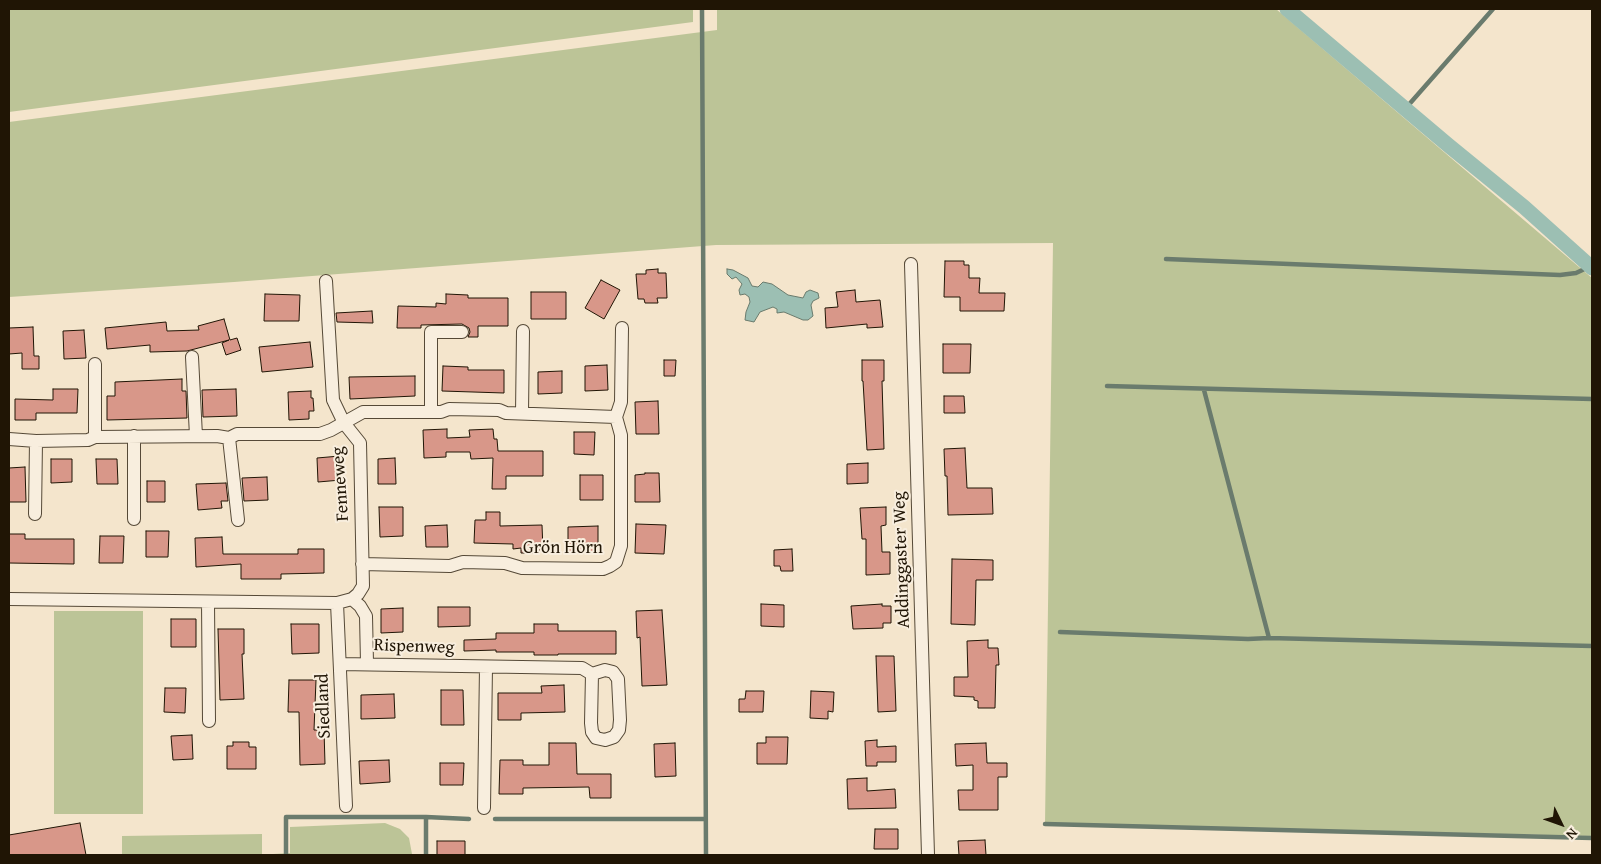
<!DOCTYPE html>
<meta charset="utf-8">
<style>
body{margin:0}
#map{position:relative;width:1601px;height:864px;overflow:hidden;background:#f4e5cc;font-family:"Gentium Book Plus",serif}
canvas{display:block}
.frame{position:absolute;inset:0;border:10px solid #201505;pointer-events:none}
.north{position:absolute;left:1536px;top:799px;width:50px;height:50px;-webkit-text-stroke:4px #f8eede;paint-order:stroke;rotate:132deg;font-size:14px;font-weight:700;line-height:20px;text-align:center;color:#201505}
.north::after{content:'';display:block;margin:auto;width:18px;height:22px;background:#201505;clip-path:polygon(50% 0,100% 100%,50% 72%,0 100%)}
</style>
<div id="map">
<canvas width="1601" height="864"></canvas>
<div class="frame"></div>
<div class="north">N</div>
</div>
<script>
const g = document.querySelector('canvas').getContext('2d');
g.lineJoin = 'round';
function paint(path, color) { g.fillStyle = color; g.fill(path, 'evenodd'); }
const poly = rows => new Path2D(rows.map(r => 'M' + r).join(''));
function strokePath(path, color, width, dash) { g.strokeStyle = color; g.lineWidth = width; g.lineCap = dash ? 'butt' : 'round'; g.setLineDash(dash || []); g.stroke(path); }
function write(font, color, halo, rows, align = 'center') {
  g.font = font + ' "Gentium Book Plus",serif'; g.lineWidth = 4; g.setLineDash([]); g.textBaseline = 'middle'; g.strokeStyle = halo; g.fillStyle = color; for (const [text, x, y, turn = 0] of rows) {
    g.save(); g.translate(x, y); g.rotate((+turn || 0) * Math.PI / 180); g.textAlign = isNaN(turn) ? turn : align; if (halo) g.strokeText(text, 0, 0); g.fillText(text, 0, 0); g.restore();
  }
}
const green = poly([
 [9,9,693,9,693,22,9,112],
 [717,9,1276,9,1592,278,1592,836,1045,824,1053,243,716,245,234,282,9,297,9,122,717,30],
 [54,611,143,611,143,814,54,814],
 [385,823,400,829,409,838,412,854,426,854,426,855,273,855,273,854,290,853,290,827],
 [262,834,262,855,122,855,122,836]
]);
const water = poly([
 [727,269,733,270,748,278,752,286,758,287,763,282,772,284,788,295,803,298,806,292,810,290,818,293,819,298,813,301,811,305,813,316,808,320,803,320,784,312,777,313,777,309,773,307,760,312,754,322,745,320,746,312,750,302,749,297,745,294,740,295,739,290,742,284,736,277,732,279,727,274,727,269]
]);
const stream = poly([
 [702,9,706,855],
 [1405,109,1493,9],
 [1166,259,1560,275,1576,273,1591,266],
 [1107,386,1592,399],
 [1204,390,1269,638,1592,646],
 [1060,632,1248,639,1269,638],
 [495,819,705,819],
 [1045,824,1592,838],
 [286,855,286,817,426,817],
 [426,855,426,817,469,819]
]);
const canal = poly([
 [1287,9,1448,145,1524,207,1592,268]
]);
const building = poly([
 [945,261,964,261,964,265,969,265,969,278,980,278,979,293,1005,293,1004,311,960,311,960,297,944,297,945,261],
 [658,269,658,273,666,273,667,298,657,298,658,303,645,303,644,299,638,299,636,274,646,274,646,270,658,269],
 [601,280,620,290,604,319,585,308,601,280],
 [855,290,856,302,880,300,883,327,867,328,867,324,826,328,825,308,838,307,836,292,855,290],
 [531,292,566,292,566,319,531,319,531,292],
 [265,294,300,295,299,321,264,321,265,294],
 [446,294,468,295,468,298,508,298,508,326,478,326,478,337,468,337,470,332,469,328,462,324,421,325,421,328,397,328,398,306,436,307,436,303,446,304,446,294],
 [372,311,373,323,337,322,336,313,372,311],
 [224,319,230,340,237,338,241,350,226,355,222,343,229,340,187,351,150,352,150,345,107,349,105,328,166,322,167,331,199,330,198,326,224,319],
 [33,327,34,356,39,356,39,369,22,369,22,353,9,354,9,328,33,327],
 [84,330,86,358,64,359,63,331,84,330],
 [310,342,313,367,262,372,259,347,310,342],
 [943,344,971,344,970,373,943,373,943,344],
 [664,360,676,360,675,376,664,376,664,360],
 [862,360,884,360,884,381,882,381,884,449,867,450,863,381,862,381,862,360],
 [607,365,608,390,585,391,585,366,607,365],
 [443,366,468,367,468,370,504,370,504,393,442,391,443,366],
 [562,371,562,393,538,394,538,372,562,371],
 [415,376,415,396,350,399,349,377,415,376],
 [182,379,182,391,186,391,187,418,107,420,107,396,115,396,115,382,182,379],
 [53,389,78,389,77,413,36,413,36,420,15,420,15,399,53,400,53,389],
 [236,389,237,416,203,417,202,390,236,389],
 [311,391,311,398,313,398,314,411,309,411,309,419,289,420,288,392,311,391],
 [944,396,964,396,965,413,944,413,944,396],
 [658,401,659,434,636,434,635,402,658,401],
 [447,429,447,438,470,437,469,430,493,429,494,439,497,439,498,451,543,451,543,476,506,476,506,489,492,489,493,458,471,459,470,452,446,452,446,457,424,458,423,430,447,429],
 [574,432,595,432,594,455,574,454,574,432],
 [965,448,967,488,992,488,993,514,948,515,947,476,945,476,944,449,965,448],
 [340,456,341,480,318,482,317,458,340,456],
 [395,458,396,484,378,484,378,459,395,458],
 [51,459,72,459,72,482,51,483,51,459],
 [96,459,117,459,118,484,97,484,96,459],
 [868,463,868,483,847,484,847,464,868,463],
 [25,467,26,502,9,502,9,468,25,467],
 [645,473,659,473,660,502,635,502,635,475,645,474,645,473],
 [580,475,603,475,603,500,580,500,580,475],
 [267,477,268,500,244,501,242,478,267,477],
 [147,481,165,481,165,502,147,502,147,481],
 [226,483,228,501,221,501,222,508,198,510,196,484,226,483],
 [379,507,403,507,403,536,380,537,379,507],
 [886,507,886,525,881,526,882,552,890,552,890,574,866,575,866,539,862,539,860,508,886,507],
 [486,512,500,512,500,526,542,525,543,550,533,550,534,553,521,553,521,548,513,549,513,544,474,543,475,520,486,520,486,512],
 [636,524,666,525,664,554,635,553,636,524],
 [447,525,448,547,426,547,425,526,447,525],
 [598,526,598,552,568,553,568,527,598,526],
 [146,531,169,531,168,557,146,557,146,531],
 [9,534,25,534,25,539,74,539,74,564,9,563,9,534],
 [100,536,124,536,123,563,99,563,100,536],
 [222,537,223,554,298,554,298,549,324,549,324,573,281,574,281,579,241,579,241,564,196,567,195,538,222,537],
 [792,549,793,571,781,571,780,566,774,566,774,550,792,549],
 [952,559,993,560,993,580,976,580,975,625,951,624,952,559],
 [761,604,784,605,784,627,761,626,761,604],
 [882,604,882,606,891,606,891,623,883,623,883,628,853,629,851,606,882,604],
 [438,607,470,607,470,626,438,627,438,607],
 [403,608,403,632,381,633,381,609,403,608],
 [662,610,667,685,642,686,640,637,637,638,636,611,662,610],
 [171,619,196,619,196,647,171,647,171,619],
 [291,624,319,624,319,653,292,654,291,624],
 [534,624,558,624,558,631,616,631,616,654,558,654,558,655,534,655,534,652,496,652,496,650,464,651,464,640,496,639,496,633,534,633,534,624],
 [218,629,244,629,244,654,242,654,244,699,220,700,218,629],
 [988,640,988,648,998,648,999,665,996,665,995,708,978,708,978,701,974,700,974,697,954,696,954,677,968,677,967,641,988,640],
 [876,656,894,656,896,711,878,712,876,656],
 [289,680,316,680,314,730,324,730,325,764,300,765,299,712,288,712,289,680],
 [564,685,565,712,521,713,521,720,498,720,498,693,542,693,541,686,564,685],
 [165,688,186,688,185,713,164,712,165,688],
 [441,690,463,690,464,725,441,725,441,690],
 [746,691,764,691,763,712,739,712,739,699,745,699,746,691],
 [811,691,834,692,833,712,828,711,828,719,810,718,811,691],
 [394,694,395,718,361,719,361,695,394,694],
 [192,735,193,759,173,760,171,736,192,735],
 [766,737,788,737,787,764,757,764,757,743,766,743,766,737],
 [877,740,877,747,896,746,896,762,877,762,877,766,866,766,865,741,877,740],
 [233,742,249,742,249,747,256,747,256,769,227,769,227,746,233,746,233,742],
 [549,743,576,743,577,774,611,774,611,798,590,798,589,787,523,788,523,794,499,794,500,760,523,760,523,765,549,765,549,743],
 [675,743,676,776,655,777,654,744,675,743],
 [986,743,987,763,1007,763,1007,777,998,777,998,810,959,810,958,790,973,790,973,765,956,766,955,744,986,743],
 [389,760,390,782,360,784,359,761,389,760],
 [440,763,464,763,463,785,440,785,440,763],
 [867,778,867,791,895,789,896,808,848,809,847,779,867,778],
 [80,823,86,855,9,855,9,835,80,823],
 [875,829,898,829,898,849,874,849,875,829],
 [985,840,986,855,959,855,958,841,985,840],
 [437,841,465,841,465,855,437,855,437,841]
]);
const street = poly([
 [911,264,928,855],
 [192,357,196,436],
 [95,364,95,437],
 [431,412,431,332,462,332],
 [522,413,523,331],
 [616,417,621,402,622,328],
 [134,436,134,519],
 [229,438,238,520],
 [9,439,36,441,88,440,95,437,217,436,229,438,237,434,320,434,331,430,363,412,441,412,449,409,499,410,506,413,616,417,621,435,621,546,616,562,610,566,603,569,522,568,505,563,463,562,450,566,362,564],
 [35,514,36,441],
 [9,599,337,603,352,599,358,594,363,586,360,443,344,423,333,400,326,281],
 [352,599,360,606,366,616,367,663],
 [208,602,209,721],
 [337,603,346,806],
 [340,664,582,668,592,674,605,670,613,672,618,679,620,720,619,730,614,737,605,740,596,738,592,732,591,723,592,674],
 [484,808,486,667]
]);
const streetNames = [
 ["Fenneweg",341,484,-94],
 ["Grön Hörn",563,548],
 ["Addinggaster Weg",902,560,-92],
 ["Rispenweg",414,647,2],
 ["Siedland",324,706,-92]
];
paint(green, '#bcc497');
paint(water, '#9cbfb3');
strokePath(water, '#6a7b6d', 1);
strokePath(stream, '#6a7b6d', 4.5);
strokePath(canal, '#9cbfb3', 15);
paint(building, '#d89789');
strokePath(building, '#201505', 1);
strokePath(street, '#554937', 14);
strokePath(street, '#f8eede', 12);
write('18px', '#201505', '#f8eede', streetNames);
</script>
